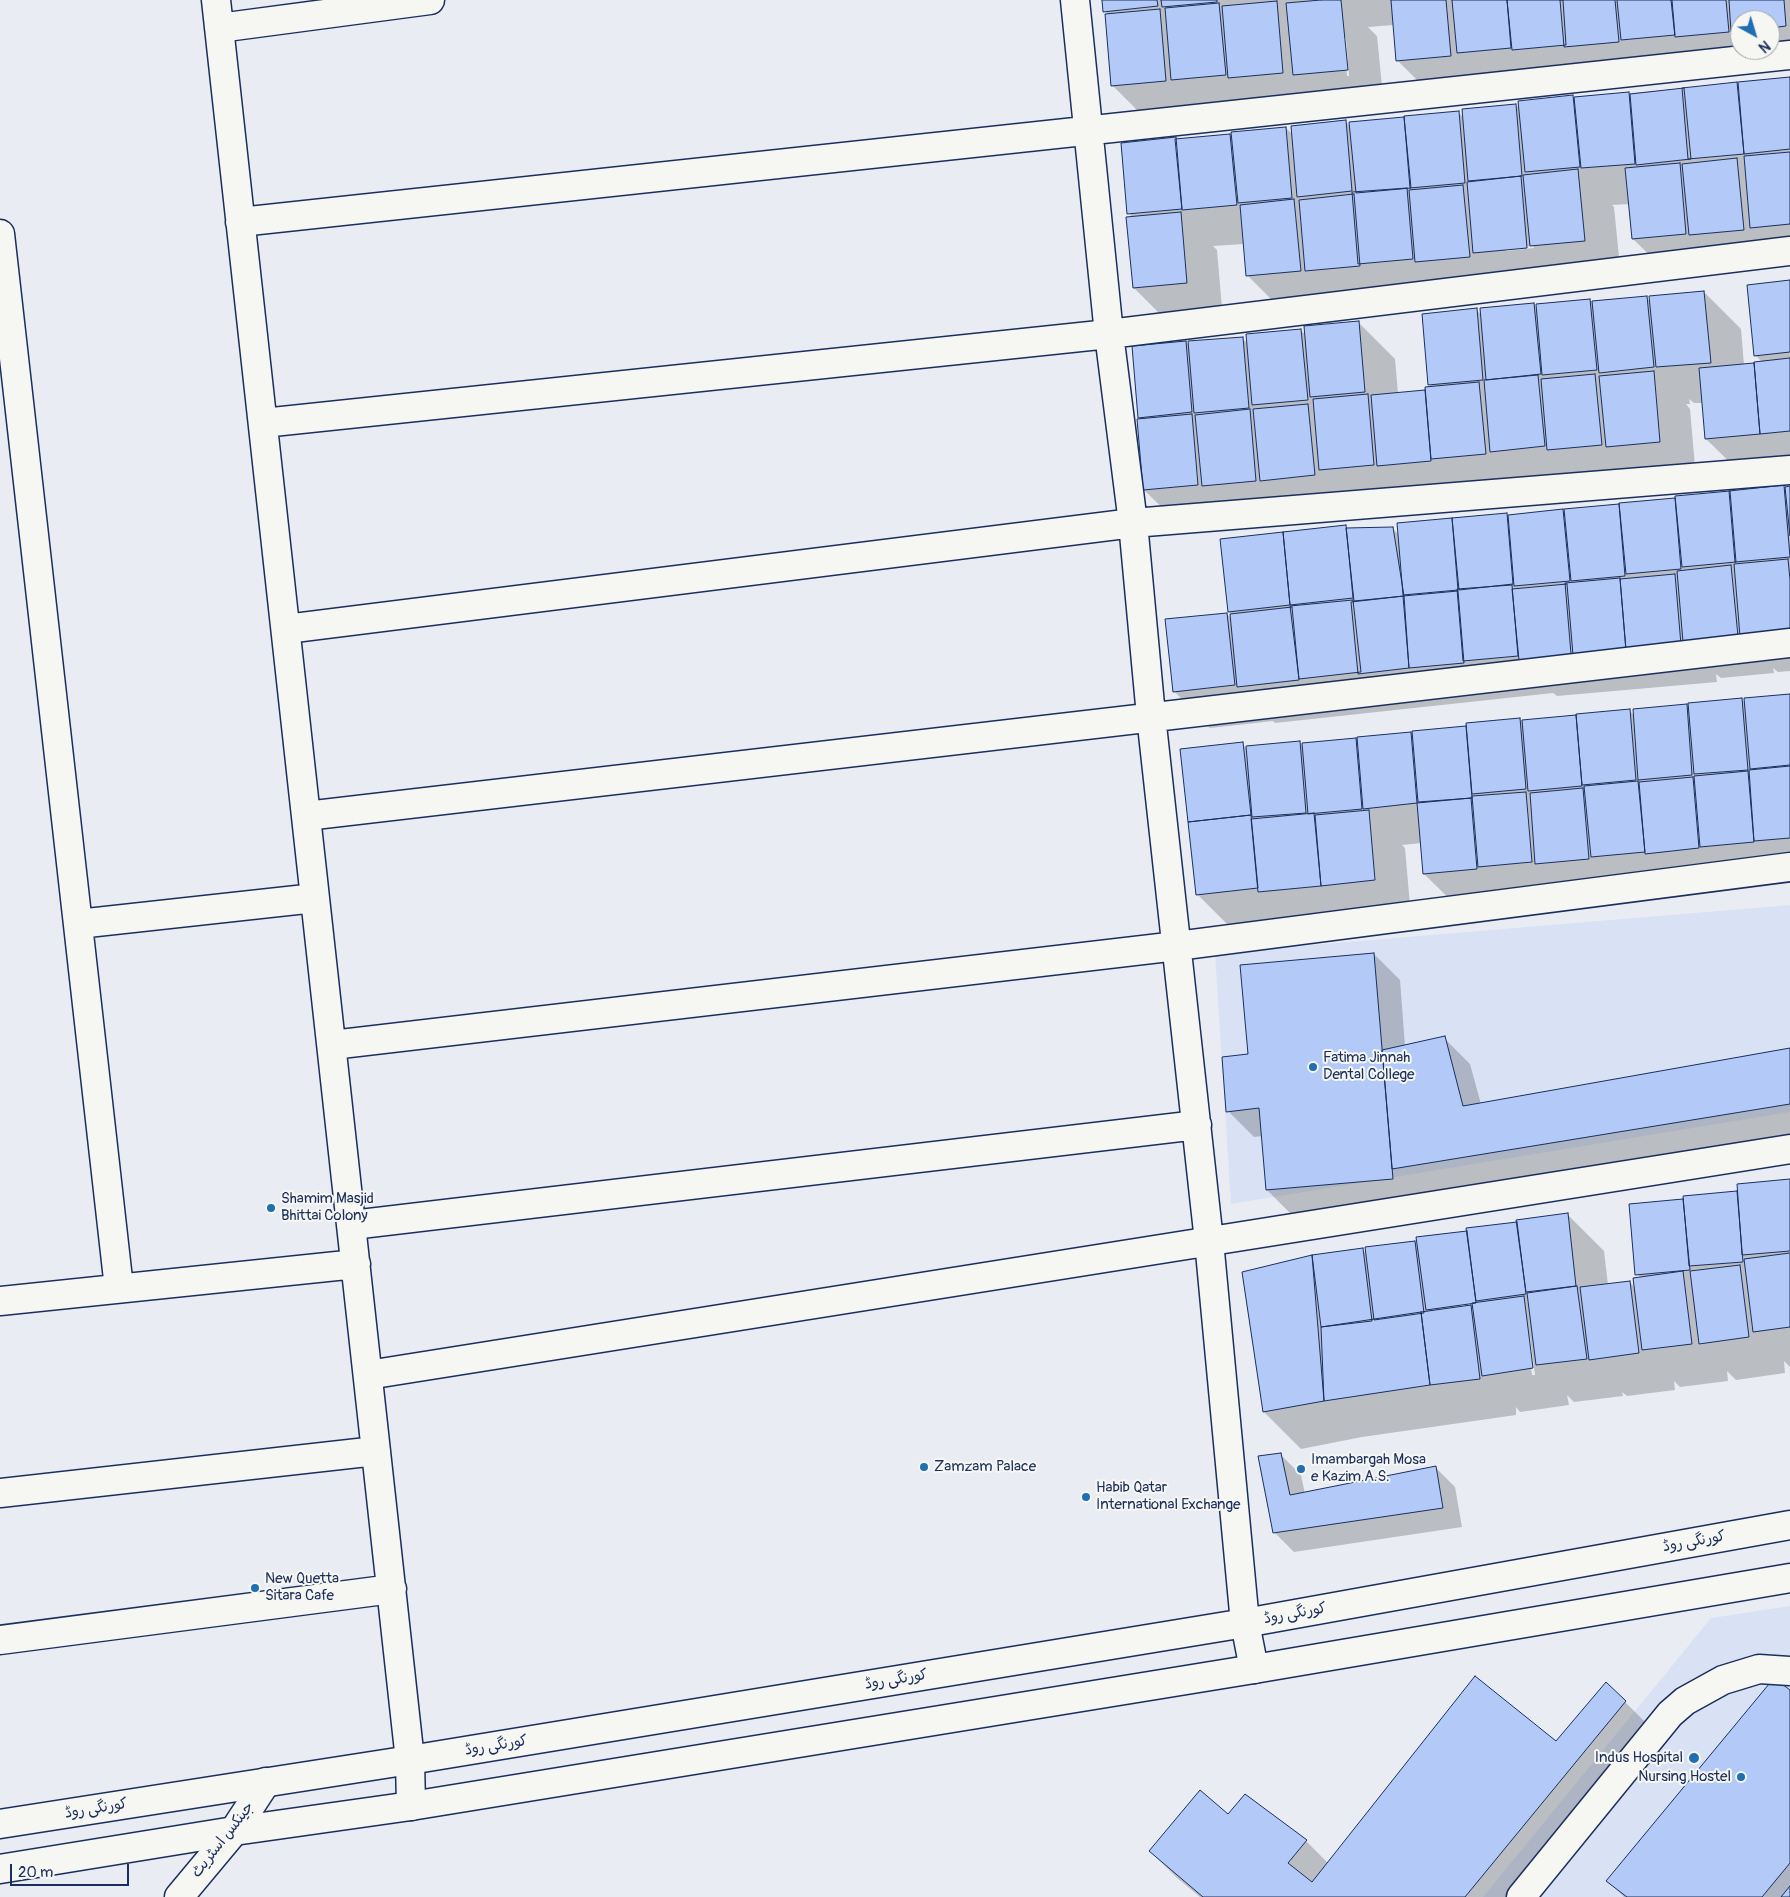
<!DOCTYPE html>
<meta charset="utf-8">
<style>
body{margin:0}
#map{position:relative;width:1790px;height:1897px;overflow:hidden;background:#e9edf3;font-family:Pangolin,sans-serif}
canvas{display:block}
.north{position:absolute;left:1730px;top:10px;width:50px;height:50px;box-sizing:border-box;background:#f6f6f2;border:1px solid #9ea6b7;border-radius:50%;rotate:141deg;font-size:14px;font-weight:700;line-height:20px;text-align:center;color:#1b2f5e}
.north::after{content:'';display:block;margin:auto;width:18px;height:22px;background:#1f6fb2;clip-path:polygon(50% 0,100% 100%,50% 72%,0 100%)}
.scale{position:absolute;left:10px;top:1864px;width:119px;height:22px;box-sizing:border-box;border:2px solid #1b2f5e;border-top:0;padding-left:6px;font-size:15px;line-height:18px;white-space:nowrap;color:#1b2f5e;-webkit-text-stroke:4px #f6f6f2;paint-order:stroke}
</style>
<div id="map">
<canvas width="1790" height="1897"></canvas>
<div class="north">N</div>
<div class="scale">20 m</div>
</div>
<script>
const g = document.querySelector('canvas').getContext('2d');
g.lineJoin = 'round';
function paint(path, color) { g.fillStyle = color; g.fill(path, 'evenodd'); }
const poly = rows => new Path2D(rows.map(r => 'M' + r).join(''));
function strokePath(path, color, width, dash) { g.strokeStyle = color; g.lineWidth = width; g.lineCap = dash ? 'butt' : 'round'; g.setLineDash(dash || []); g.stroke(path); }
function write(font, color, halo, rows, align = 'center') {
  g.font = font + ' Pangolin,"Playpen Sans Arabic",sans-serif'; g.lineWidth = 4; g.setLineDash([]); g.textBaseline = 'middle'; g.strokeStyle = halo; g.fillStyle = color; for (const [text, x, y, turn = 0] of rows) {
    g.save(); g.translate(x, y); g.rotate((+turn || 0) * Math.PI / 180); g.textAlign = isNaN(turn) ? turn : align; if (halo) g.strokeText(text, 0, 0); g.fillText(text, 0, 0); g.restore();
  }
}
const built = poly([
 [1790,905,1790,1112,1231,1204,1215,953],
 [1790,1606,1790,1897,1483,1897,1711,1618]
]);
const shadow = poly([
 [1104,0,1790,0,1790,66,1434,97,1397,60,1394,25,1368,27,1377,36,1384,106,1149,122,1112,85,1109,15,1105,11],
 [1740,20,1770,20,1770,50,1740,50],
 [1343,38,1346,38,1349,76,1347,76],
 [1790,79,1790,263,1779,254,1780,266,1670,275,1633,239,1630,204,1612,205,1614,207,1621,277,1284,312,1247,275,1244,244,1213,246,1217,250,1223,320,1171,325,1134,288,1128,219,1133,218,1129,213,1230,135,1233,138,1286,128,1293,135,1345,121,1351,127,1351,123,1458,112,1464,118,1516,105,1520,110,1573,97,1575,98],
 [1533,246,1534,248,1506,251,1506,248],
 [1790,282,1790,471,1743,475,1706,439,1703,403,1694,403,1689,399,1690,404,1686,404,1690,409,1696,478,1181,526,1144,490,1141,420,1139,417,1186,342,1190,346,1242,338,1248,344,1300,330,1306,335,1358,322,1395,359,1398,393,1434,389,1429,384,1476,310,1482,315,1534,304,1537,308,1590,300,1592,302,1647,298,1651,302,1704,292,1741,329,1744,365,1763,363,1755,355],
 [1784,487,1790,488,1790,671,1778,672,1773,668,1774,673,1721,678,1716,674,1717,682,1557,696,1553,693,1275,723,1273,721,1210,728,1174,691,1227,614,1231,618,1233,615,1229,612,1345,527,1348,529,1393,529,1399,535,1399,524,1563,511,1566,514,1566,510],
 [1790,695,1790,878,1461,910,1424,874,1422,843,1402,845,1405,848,1411,917,1234,931,1197,894,1242,744,1246,748,1299,742,1304,747,1303,744,1468,727,1520,719,1524,723,1523,721,1629,710,1634,715,1686,705,1690,709,1742,699,1746,704],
 [1374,954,1400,980,1405,1046,1444,1038,1470,1064,1481,1104,1790,1050,1790,1134,1418,1194,1418,1205,1293,1216,1267,1190,1263,1136,1254,1137,1228,1111,1249,1055],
 [1790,1180,1790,1367,1784,1361,1785,1373,1736,1380,1727,1371,1728,1381,1680,1387,1674,1381,1675,1390,1627,1396,1622,1392,1623,1396,1574,1402,1567,1395,1569,1405,1520,1412,1516,1407,1516,1415,1362,1437,1301,1449,1264,1412,1244,1273,1312,1256,1362,1250,1367,1254,1415,1242,1419,1246,1468,1232,1567,1214,1604,1251,1608,1285,1630,1282,1635,1288,1641,1278,1637,1274,1630,1205,1684,1200,1684,1197,1739,1192],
 [1479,1302,1479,1304,1457,1307,1457,1305],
 [1527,1337,1530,1337,1535,1375,1532,1375],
 [1281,1455,1301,1475,1305,1494,1435,1467,1455,1487,1462,1527,1294,1552,1274,1532],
 [1790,1692,1790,1897,1624,1897,1608,1881],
 [1625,1702,1651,1728,1512,1897,1200,1897,1176,1877,1150,1851,1229,1816,1306,1841,1329,1864,1557,1742]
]);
const building = poly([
 [1102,0,1157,0,1158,6,1103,12,1102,0],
 [1161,0,1217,0,1217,2,1162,7,1161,0],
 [1321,0,1341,0,1348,70,1293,75,1286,3,1321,0],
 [1391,0,1446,0,1451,56,1396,61,1391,0],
 [1452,0,1507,0,1511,48,1457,53,1452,0],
 [1507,0,1563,0,1566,45,1512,50,1507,0],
 [1560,0,1615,0,1619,42,1564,47,1560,0],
 [1617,0,1672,0,1675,35,1621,40,1617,0],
 [1671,0,1726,0,1729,32,1675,37,1671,0],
 [1729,0,1784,0,1786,26,1770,28,1770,20,1740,20,1740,31,1731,32,1729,0],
 [1277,1,1283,73,1228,78,1222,6,1277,1],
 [1219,3,1226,75,1171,80,1165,8,1219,3],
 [1160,9,1166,81,1111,86,1105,14,1160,9],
 [1790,77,1790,149,1744,154,1738,82,1790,77],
 [1737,82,1744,154,1688,159,1682,88,1737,82],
 [1684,88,1691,159,1636,165,1630,94,1684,88],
 [1629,92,1635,164,1581,168,1574,97,1629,92],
 [1573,95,1580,167,1525,172,1518,101,1573,95],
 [1516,104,1522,176,1468,181,1462,109,1516,104],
 [1459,111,1465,183,1410,188,1404,116,1459,111],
 [1404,117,1411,188,1356,193,1349,122,1404,117],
 [1346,120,1352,191,1297,197,1291,126,1346,120],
 [1286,127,1292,198,1238,203,1231,132,1286,127],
 [1230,134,1237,205,1182,210,1175,139,1230,134],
 [1176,137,1182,209,1127,214,1121,143,1176,137],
 [1790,152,1790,224,1750,228,1744,156,1790,152],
 [1737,158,1744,230,1689,235,1682,164,1737,158],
 [1680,163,1686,234,1632,239,1625,168,1680,163],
 [1578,169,1585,241,1530,246,1523,175,1578,169],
 [1521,176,1527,248,1473,253,1467,182,1521,176],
 [1463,185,1470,257,1415,262,1409,190,1463,185],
 [1407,188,1413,259,1358,264,1352,192,1407,188],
 [1354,194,1360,266,1305,271,1299,200,1354,194],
 [1294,199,1301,271,1246,276,1240,205,1294,199],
 [1181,212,1187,283,1133,288,1126,217,1181,212],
 [1790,280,1790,352,1754,356,1747,285,1790,280],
 [1704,291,1711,363,1656,367,1649,296,1704,291],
 [1647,296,1654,367,1599,373,1592,301,1647,296],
 [1590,299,1597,370,1542,375,1536,304,1590,299],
 [1534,303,1541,374,1486,380,1480,308,1534,303],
 [1477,308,1483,380,1428,385,1422,314,1477,308],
 [1359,321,1365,392,1310,397,1304,326,1359,321],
 [1301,329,1308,400,1252,405,1246,334,1301,329],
 [1243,337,1249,408,1194,413,1188,341,1243,337],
 [1186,341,1192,412,1138,418,1132,346,1186,341],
 [1790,358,1790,431,1760,434,1754,362,1790,358],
 [1754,363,1760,434,1705,439,1699,368,1754,363],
 [1654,371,1660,442,1606,447,1599,376,1654,371],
 [1595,374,1602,445,1547,450,1541,379,1595,374],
 [1538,375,1545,446,1490,452,1484,380,1538,375],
 [1479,382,1486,454,1431,459,1425,387,1479,382],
 [1425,390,1431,461,1377,466,1371,395,1425,390],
 [1368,394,1374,465,1319,470,1313,399,1368,394],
 [1308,404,1315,475,1260,481,1253,409,1308,404],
 [1250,409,1256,481,1202,486,1195,415,1250,409],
 [1192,414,1198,485,1143,490,1137,419,1192,414],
 [1784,485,1790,557,1735,562,1729,491,1784,485],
 [1790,486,1790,536,1785,487,1790,486],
 [1730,491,1736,562,1682,567,1675,496,1730,491],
 [1675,498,1681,569,1626,574,1619,503,1675,498],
 [1619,504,1625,576,1571,581,1564,509,1619,504],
 [1563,509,1570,581,1514,586,1508,515,1563,509],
 [1507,513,1513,584,1459,590,1452,518,1507,513],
 [1452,518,1458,590,1403,595,1397,523,1452,518],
 [1346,525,1353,598,1290,605,1283,532,1346,525],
 [1393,527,1404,596,1354,601,1346,528,1393,527],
 [1283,532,1290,605,1228,612,1220,539,1283,532],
 [1788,559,1790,580,1790,631,1740,636,1734,564,1788,559],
 [1731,565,1738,636,1683,642,1677,571,1731,565],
 [1675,574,1681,645,1626,651,1620,579,1675,574],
 [1620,578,1626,650,1571,654,1565,583,1620,578],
 [1567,584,1573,655,1519,660,1512,589,1567,584],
 [1512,585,1518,656,1463,661,1457,589,1512,585],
 [1458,591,1464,663,1409,668,1403,596,1458,591],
 [1404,596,1409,668,1358,674,1351,602,1404,596],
 [1353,600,1361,672,1299,679,1290,606,1353,600],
 [1292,607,1299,680,1237,687,1230,614,1292,607],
 [1227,613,1235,685,1173,692,1165,619,1227,613],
 [1790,694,1790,765,1750,769,1744,698,1790,694],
 [1742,698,1748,770,1694,774,1688,703,1742,698],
 [1687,704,1692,775,1638,780,1633,709,1687,704],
 [1630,709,1636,780,1582,785,1576,714,1630,709],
 [1576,715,1582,786,1528,791,1522,720,1576,715],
 [1520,718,1526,789,1472,794,1466,723,1520,718],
 [1466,726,1472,798,1418,802,1412,731,1466,726],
 [1411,732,1417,803,1363,809,1357,737,1411,732],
 [1356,738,1362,809,1308,814,1302,743,1356,738],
 [1300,741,1306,813,1252,817,1246,746,1300,741],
 [1243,742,1251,815,1188,822,1180,749,1243,742],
 [1790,766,1790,838,1754,841,1749,770,1790,766],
 [1748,771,1754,842,1700,847,1694,776,1748,771],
 [1693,777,1699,848,1645,854,1639,782,1693,777],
 [1638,781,1645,852,1591,857,1584,786,1638,781],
 [1583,788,1589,859,1535,864,1530,793,1583,788],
 [1526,792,1532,862,1478,867,1472,796,1526,792],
 [1471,798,1477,869,1423,874,1417,803,1471,798],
 [1369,810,1375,880,1321,886,1315,815,1369,810],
 [1314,813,1321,886,1258,892,1251,819,1314,813],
 [1251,815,1258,888,1196,895,1188,822,1251,815],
 [1374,953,1393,1179,1266,1190,1259,1108,1226,1112,1222,1057,1248,1054,1240,965,1374,953],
 [1445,1036,1463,1106,1790,1048,1790,1104,1392,1169,1382,1050,1445,1036],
 [1790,1179,1790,1251,1742,1255,1737,1184,1790,1179],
 [1737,1191,1743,1262,1689,1266,1683,1196,1737,1191],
 [1683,1199,1690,1270,1635,1275,1629,1204,1683,1199],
 [1568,1213,1576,1286,1526,1292,1516,1220,1568,1213],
 [1517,1222,1526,1294,1476,1301,1466,1228,1517,1222],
 [1467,1231,1476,1303,1426,1310,1416,1237,1467,1231],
 [1415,1241,1424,1313,1374,1320,1365,1247,1415,1241],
 [1363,1248,1372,1321,1321,1327,1312,1255,1363,1248],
 [1790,1253,1790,1327,1753,1332,1744,1259,1790,1253],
 [1312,1255,1324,1401,1263,1412,1242,1272,1312,1255],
 [1740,1265,1749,1337,1699,1344,1690,1271,1740,1265],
 [1683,1271,1692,1344,1642,1350,1633,1278,1683,1271],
 [1630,1281,1639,1353,1589,1360,1580,1287,1630,1281],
 [1577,1286,1587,1359,1536,1365,1527,1293,1577,1286],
 [1524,1296,1533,1368,1482,1376,1472,1303,1524,1296],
 [1471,1305,1480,1379,1430,1385,1421,1312,1471,1305],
 [1421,1312,1430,1385,1324,1401,1321,1327,1421,1312],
 [1281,1453,1290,1495,1436,1466,1443,1508,1273,1533,1258,1456,1281,1453],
 [1475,1676,1556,1741,1606,1682,1626,1701,1465,1897,1203,1897,1149,1851,1200,1790,1228,1814,1245,1794,1307,1840,1288,1863,1312,1882,1475,1676],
 [1774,1678,1790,1690,1790,1863,1762,1897,1627,1897,1606,1881,1774,1678],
 [1790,1886,1790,1897,1781,1897,1790,1886]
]);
const minor = poly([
 [216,0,410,1760,411,1806],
 [1075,0,1109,334,1133,523,1151,716,1209,1241,1245,1623,1254,1669],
 [219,28,430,0],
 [240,222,1790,55],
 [0,234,119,1288],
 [263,423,1109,334,1790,251],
 [286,629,1133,523,1790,470],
 [306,816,1790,643],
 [78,924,315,898],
 [332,1045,1177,946,1790,867],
 [352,1225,1197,1125],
 [0,1301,356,1264],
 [368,1375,1790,1149],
 [0,1493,376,1451],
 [0,1640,392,1589],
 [179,1897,234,1831,266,1782],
 [1521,1897,1670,1714,1685,1701,1723,1680,1759,1669,1790,1671]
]);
const major = poly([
 [0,1824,410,1760,1245,1623,1790,1525],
 [0,1869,234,1831,411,1806,1254,1669,1790,1578]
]);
const markers = [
 [1313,1067,5,"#1f6fb2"],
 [271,1208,5,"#1f6fb2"],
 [924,1467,5,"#1f6fb2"],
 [1301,1469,5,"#1f6fb2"],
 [1086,1497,5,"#1f6fb2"],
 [255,1588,5,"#1f6fb2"],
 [1694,1758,6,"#1f6fb2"],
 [1741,1777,5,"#1f6fb2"]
];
const poiNames = [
 ["Fatima Jinnah",1323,1058],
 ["Dental College",1323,1075],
 ["Shamim Masjid",281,1199],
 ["Bhittai Colony",281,1216],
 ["Imambargah Mosa",1311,1460],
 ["e Kazim A.S.",1311,1477],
 ["Zamzam Palace",934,1467],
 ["Habib Qatar",1096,1488],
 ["International Exchange",1096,1505],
 ["New Quetta",265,1579],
 ["Sitara Cafe",265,1596],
 ["Indus Hospital",1683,1758,"right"],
 ["Nursing Hostel",1731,1777,"right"]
];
const streetNames = [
 ["کورنگی روڈ",1694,1542,-10],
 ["کورنگی روڈ",1295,1614,-10],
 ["کورنگی روڈ",896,1680,-9],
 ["کورنگی روڈ",496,1746,-9],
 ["کورنگی روڈ",96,1809,-9],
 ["جینکس اسٹریٹ",223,1840,-52]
];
paint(built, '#d9e2f4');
paint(shadow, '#0003');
paint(building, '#b3caf8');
strokePath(building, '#1b2f5e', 1);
strokePath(minor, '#1b2f5e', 31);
strokePath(major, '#1b2f5e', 31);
strokePath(minor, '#f6f6f2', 28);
strokePath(major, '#f6f6f2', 28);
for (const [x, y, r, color] of markers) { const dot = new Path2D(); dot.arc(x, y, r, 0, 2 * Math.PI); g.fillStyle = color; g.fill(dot); strokePath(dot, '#f6f6f2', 2); }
write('15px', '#1b2f5e', '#f6f6f2', poiNames, 'left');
write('15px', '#1b2f5e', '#f6f6f2', streetNames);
</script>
